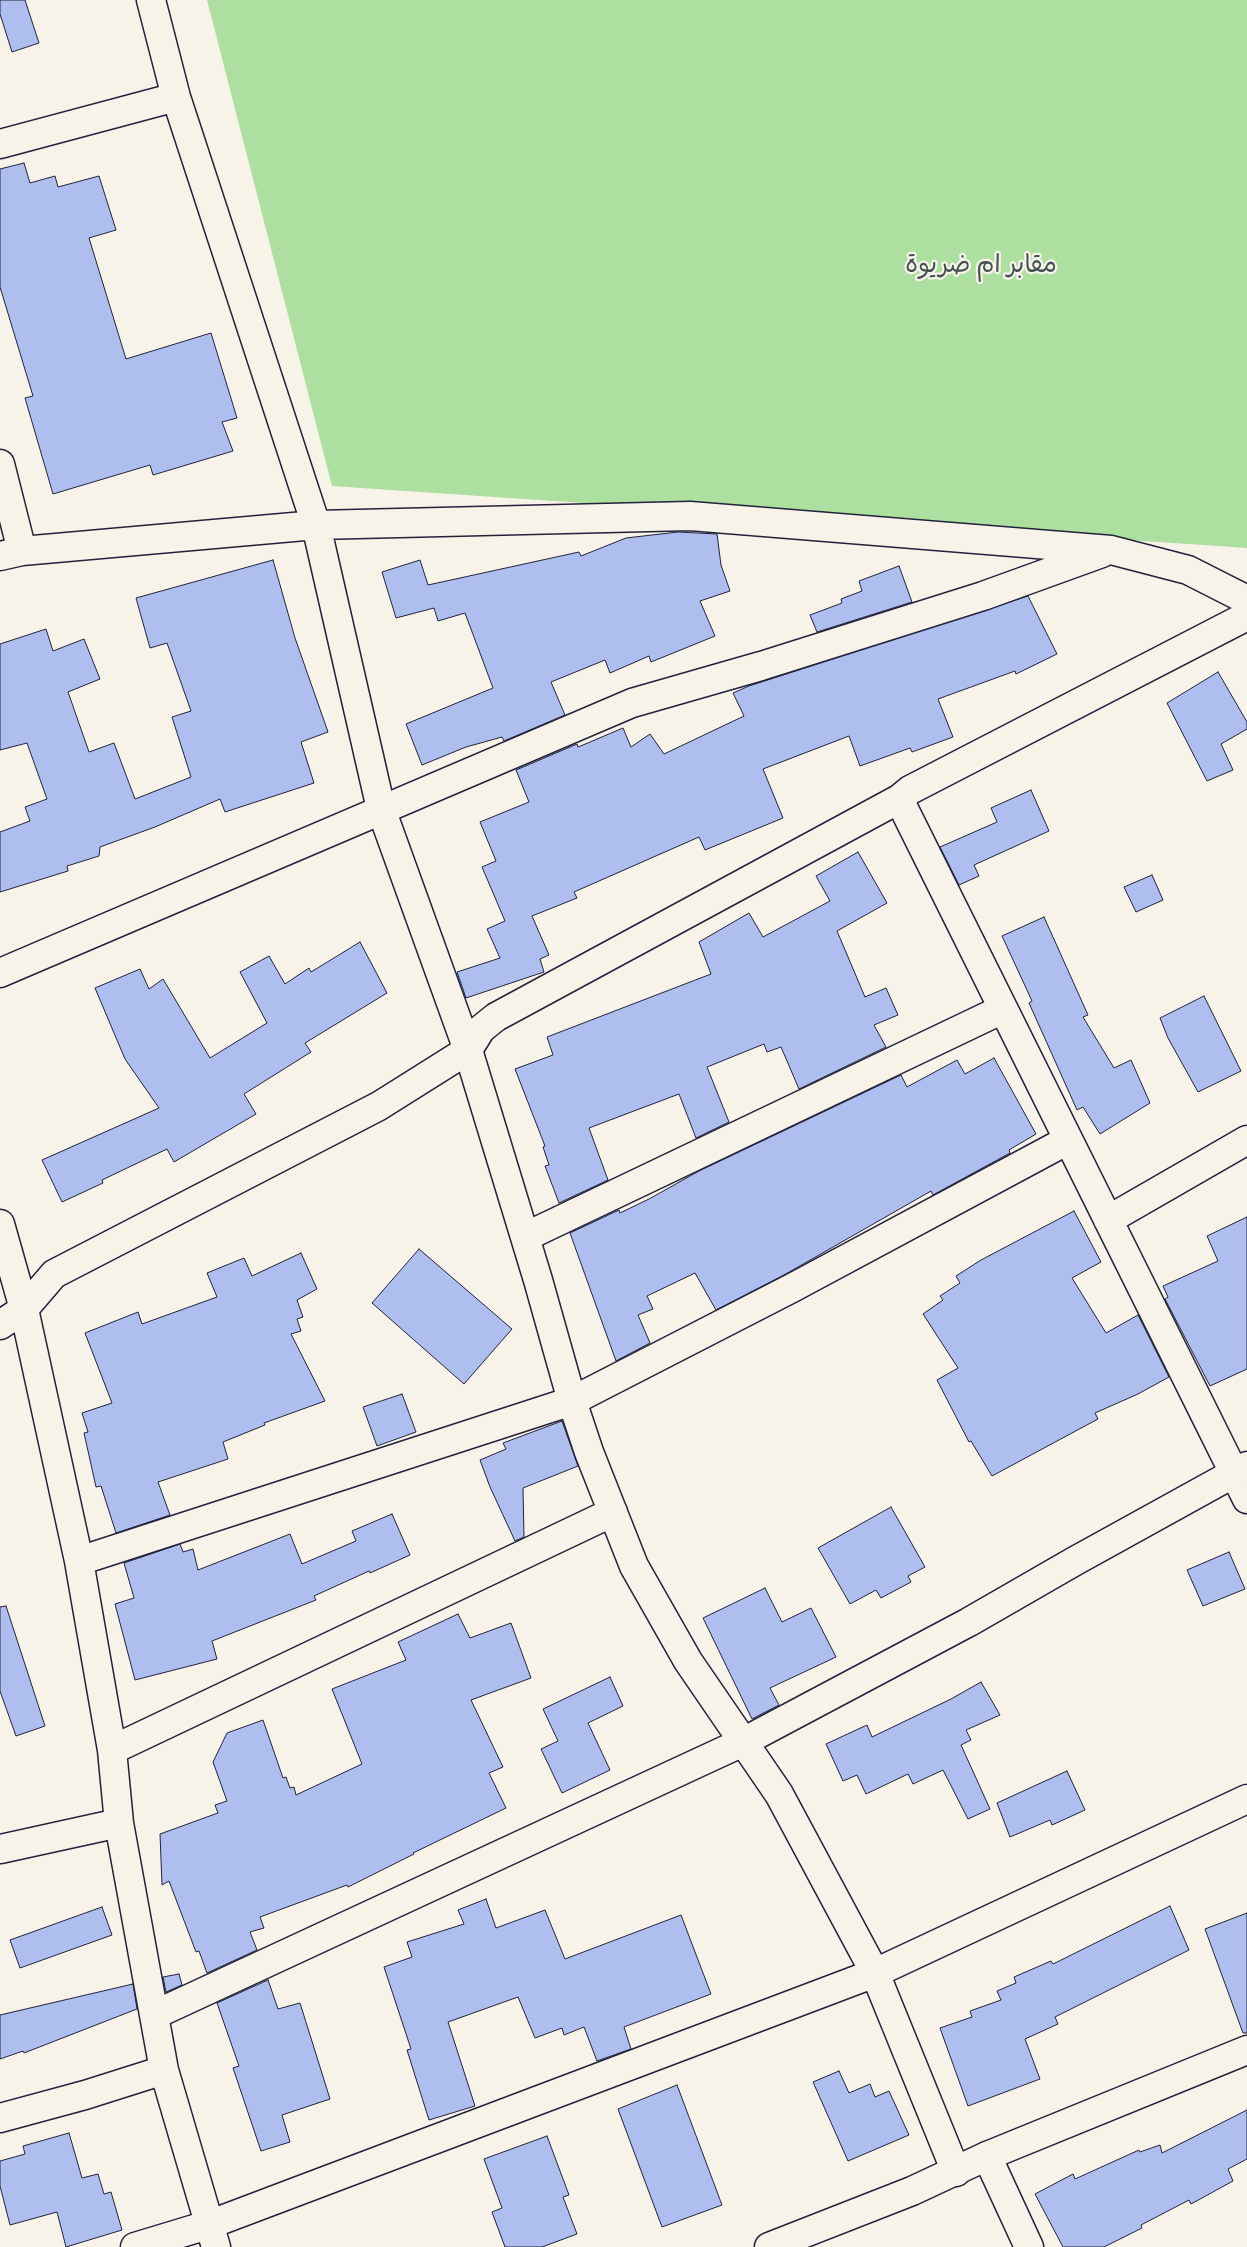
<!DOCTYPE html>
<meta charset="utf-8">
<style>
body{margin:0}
canvas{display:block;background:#f7f3e8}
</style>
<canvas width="1247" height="2247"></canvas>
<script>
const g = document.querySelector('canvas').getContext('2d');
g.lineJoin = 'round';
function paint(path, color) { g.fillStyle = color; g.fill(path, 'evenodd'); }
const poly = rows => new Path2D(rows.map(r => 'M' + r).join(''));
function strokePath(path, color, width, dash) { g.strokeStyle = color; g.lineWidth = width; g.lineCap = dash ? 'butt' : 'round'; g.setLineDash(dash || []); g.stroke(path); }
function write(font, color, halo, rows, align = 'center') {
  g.font = font + ' Caveat,"Playpen Sans Arabic",sans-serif'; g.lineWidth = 4.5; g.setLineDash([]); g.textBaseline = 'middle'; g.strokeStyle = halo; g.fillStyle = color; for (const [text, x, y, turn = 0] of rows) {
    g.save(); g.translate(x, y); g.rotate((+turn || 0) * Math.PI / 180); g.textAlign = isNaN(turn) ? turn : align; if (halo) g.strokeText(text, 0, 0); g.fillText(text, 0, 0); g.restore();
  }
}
const green = poly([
 [207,0,1247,0,1247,548,332,486]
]);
const building = poly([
 [0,0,25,0,39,43,12,52,0,14,0,0],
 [24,163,30,183,55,176,58,187,99,176,116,230,89,238,126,359,211,333,237,418,222,422,233,451,153,475,150,465,53,494,25,398,33,396,0,287,0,169,24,163],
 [678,532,717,534,721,565,730,591,700,601,715,636,651,662,649,656,610,673,605,660,551,682,565,715,504,741,502,737,466,747,422,765,406,724,493,688,465,613,438,621,434,608,396,618,382,572,420,560,428,585,579,552,581,556,626,538,678,532],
 [273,560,295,638,328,732,301,742,314,783,225,812,220,799,155,827,100,847,99,856,67,866,68,871,0,892,0,832,30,821,25,807,47,799,27,743,0,750,0,644,46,629,53,651,84,639,100,679,68,692,89,752,114,743,135,799,191,777,172,717,191,711,167,643,150,648,136,598,273,560],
 [899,566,912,602,817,632,810,615,842,603,841,599,862,591,859,581,899,566],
 [1028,596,1057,654,1016,674,1015,671,938,699,953,737,912,752,910,748,860,766,849,736,763,769,783,818,705,850,699,837,574,892,577,898,532,916,549,955,540,959,544,972,466,998,457,972,500,958,487,929,505,921,482,867,496,861,480,822,529,802,516,770,577,744,578,747,583,745,623,728,631,747,650,734,664,754,744,716,733,693,749,686,1028,596],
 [1218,672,1247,722,1247,729,1221,744,1233,770,1207,781,1167,703,1218,672],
 [1031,790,1049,831,974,865,979,876,959,885,940,847,997,822,991,808,1031,790],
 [858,852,887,903,837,931,865,997,886,988,898,1015,874,1025,886,1047,799,1089,781,1047,767,1052,764,1044,707,1067,729,1122,696,1138,679,1094,589,1128,608,1180,559,1203,545,1166,549,1165,543,1147,545,1146,515,1069,553,1055,547,1037,711,974,699,942,749,913,763,937,830,901,816,876,858,852],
 [1152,875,1163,900,1136,912,1124,887,1152,875],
 [1044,917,1088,1015,1083,1017,1114,1068,1131,1060,1150,1103,1100,1134,1083,1107,1077,1110,1029,1003,1032,1001,1002,936,1044,917],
 [360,942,387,993,305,1043,311,1052,244,1094,256,1114,174,1162,167,1149,102,1180,103,1183,62,1202,42,1160,159,1108,125,1059,95,988,140,969,149,989,163,979,210,1058,267,1023,240,972,269,956,285,984,309,968,311,972,360,942],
 [1204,996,1241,1071,1198,1092,1168,1038,1160,1018,1204,996],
 [994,1058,1036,1134,1009,1150,1010,1153,933,1195,931,1191,784,1275,716,1310,695,1273,647,1296,653,1309,638,1315,650,1343,616,1361,570,1233,619,1210,620,1213,649,1199,699,1171,901,1075,907,1087,957,1060,965,1074,994,1058],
 [1074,1211,1101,1262,1072,1278,1106,1333,1138,1315,1169,1377,1138,1394,1095,1413,1098,1419,992,1476,971,1441,969,1442,937,1380,958,1368,923,1314,943,1300,940,1296,960,1283,956,1276,981,1260,1074,1211],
 [1247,1217,1247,1369,1210,1386,1165,1299,1168,1297,1163,1286,1218,1261,1207,1236,1247,1217],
 [419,1249,512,1329,464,1384,372,1303,419,1249],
 [301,1253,317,1289,297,1300,303,1317,297,1319,301,1331,291,1334,325,1401,264,1423,265,1425,223,1442,228,1459,158,1482,170,1515,116,1533,101,1486,96,1487,84,1433,88,1432,82,1413,112,1403,85,1333,138,1312,142,1324,217,1297,207,1273,244,1258,252,1276,301,1253],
 [402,1394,416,1432,377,1446,363,1407,402,1394],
 [562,1421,578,1466,523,1488,524,1537,515,1541,490,1487,480,1460,506,1449,503,1443,562,1421],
 [891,1507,925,1567,908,1576,911,1582,881,1598,876,1590,850,1604,818,1548,891,1507],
 [392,1514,410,1555,370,1573,369,1571,314,1596,316,1600,212,1641,217,1659,135,1680,115,1604,134,1598,124,1563,180,1544,183,1552,193,1549,198,1570,290,1534,302,1564,356,1541,352,1531,392,1514],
 [1229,1552,1245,1589,1203,1606,1187,1570,1229,1552],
 [765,1588,782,1622,811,1608,836,1657,770,1688,779,1705,752,1719,703,1618,765,1588],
 [6,1606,45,1726,16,1736,0,1691,0,1607,6,1606],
 [458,1614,470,1638,511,1623,531,1678,471,1700,503,1767,489,1773,506,1808,413,1853,414,1854,348,1887,347,1885,260,1917,264,1928,250,1932,257,1950,207,1973,199,1951,196,1952,169,1881,162,1885,160,1834,218,1813,215,1805,227,1801,213,1762,227,1733,263,1720,283,1778,286,1777,290,1788,294,1787,296,1795,362,1764,332,1689,406,1660,398,1642,458,1614],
 [610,1677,623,1706,588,1723,610,1770,562,1793,541,1749,558,1741,543,1709,610,1677],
 [981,1682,1000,1715,966,1730,971,1740,961,1745,990,1809,968,1819,943,1770,913,1784,908,1774,866,1794,857,1775,843,1781,826,1744,867,1725,872,1737,951,1699,981,1682],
 [1067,1771,1085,1810,1052,1825,1050,1820,1010,1837,997,1803,1067,1771],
 [486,1899,496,1928,545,1910,565,1959,681,1915,711,1994,624,2027,631,2049,597,2061,584,2027,564,2035,562,2028,535,2038,518,1997,448,2022,475,2106,429,2120,407,2050,411,2049,384,1967,412,1957,407,1942,464,1924,458,1910,486,1899],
 [1170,1906,1189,1950,1055,2017,1058,2024,1025,2039,1040,2079,968,2106,940,2028,972,2017,970,2011,1001,2000,997,1991,1016,1983,1014,1977,1051,1961,1053,1964,1170,1906],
 [102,1907,112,1935,20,1968,10,1940,102,1907],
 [1247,1913,1247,2033,1243,2033,1205,1929,1247,1913],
 [179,1974,182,1985,166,1992,163,1977,179,1974],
 [268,1980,278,2009,300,2003,330,2099,282,2115,290,2142,261,2151,233,2068,239,2066,217,2003,268,1980],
 [133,1984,137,2009,24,2053,23,2051,0,2059,0,2015,133,1984],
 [839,2071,849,2093,870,2084,875,2097,889,2091,909,2135,848,2161,813,2082,839,2071],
 [677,2085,722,2205,662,2227,618,2109,677,2085],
 [1247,2110,1247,2159,1228,2169,1233,2181,1191,2204,1189,2200,1141,2225,1142,2228,1104,2247,1063,2247,1035,2194,1073,2174,1075,2179,1139,2150,1140,2152,1160,2145,1162,2153,1247,2110],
 [69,2133,82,2178,98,2174,104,2194,111,2192,122,2230,66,2247,57,2212,10,2225,0,2186,0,2161,25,2154,23,2146,69,2133],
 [547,2136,569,2195,563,2197,577,2234,542,2247,505,2247,492,2212,502,2208,484,2159,547,2136]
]);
const minor = poly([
 [151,0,176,97,316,525,381,809,468,1050,538,1280,572,1401,589,1452,634,1566,688,1661,779,1794,875,1973,956,2172],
 [0,144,176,97],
 [0,464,22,551],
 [0,556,22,551,316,525,690,516,1111,550,1188,570,1247,600],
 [899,799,1247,1499],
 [0,973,632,703,761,666,983,596,1102,553],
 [1108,1220,1247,1140],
 [0,1224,24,1309,79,1561,112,1750,119,1823,164,2070,216,2247],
 [525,1237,1003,1009],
 [0,1325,24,1309,54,1274,379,1106,468,1050,481,1029,496,1017,899,799,910,790,1247,616],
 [79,1561,572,1401,792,1288,1068,1140],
 [112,1750,613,1512],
 [0,1849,119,1823],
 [154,2015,743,1742,969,1622,1075,1561,1247,1466],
 [0,2118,85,2095,164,2070],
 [987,2156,1029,2247],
 [135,2247,211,2224,875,1973,1247,1799]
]);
const tertiary = poly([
 [769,2247,912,2191,987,2156,1247,2050]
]);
const parkNames = [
 ["مقابر ام ضريوة",981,265]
];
paint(green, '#addfa0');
paint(building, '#aebfef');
strokePath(building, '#22223b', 1);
strokePath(minor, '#22223b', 31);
strokePath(tertiary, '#22223b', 31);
strokePath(minor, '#f7f3e8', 28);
strokePath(tertiary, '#f7f3e8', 28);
write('25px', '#455154', '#f7f3e8', parkNames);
</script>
